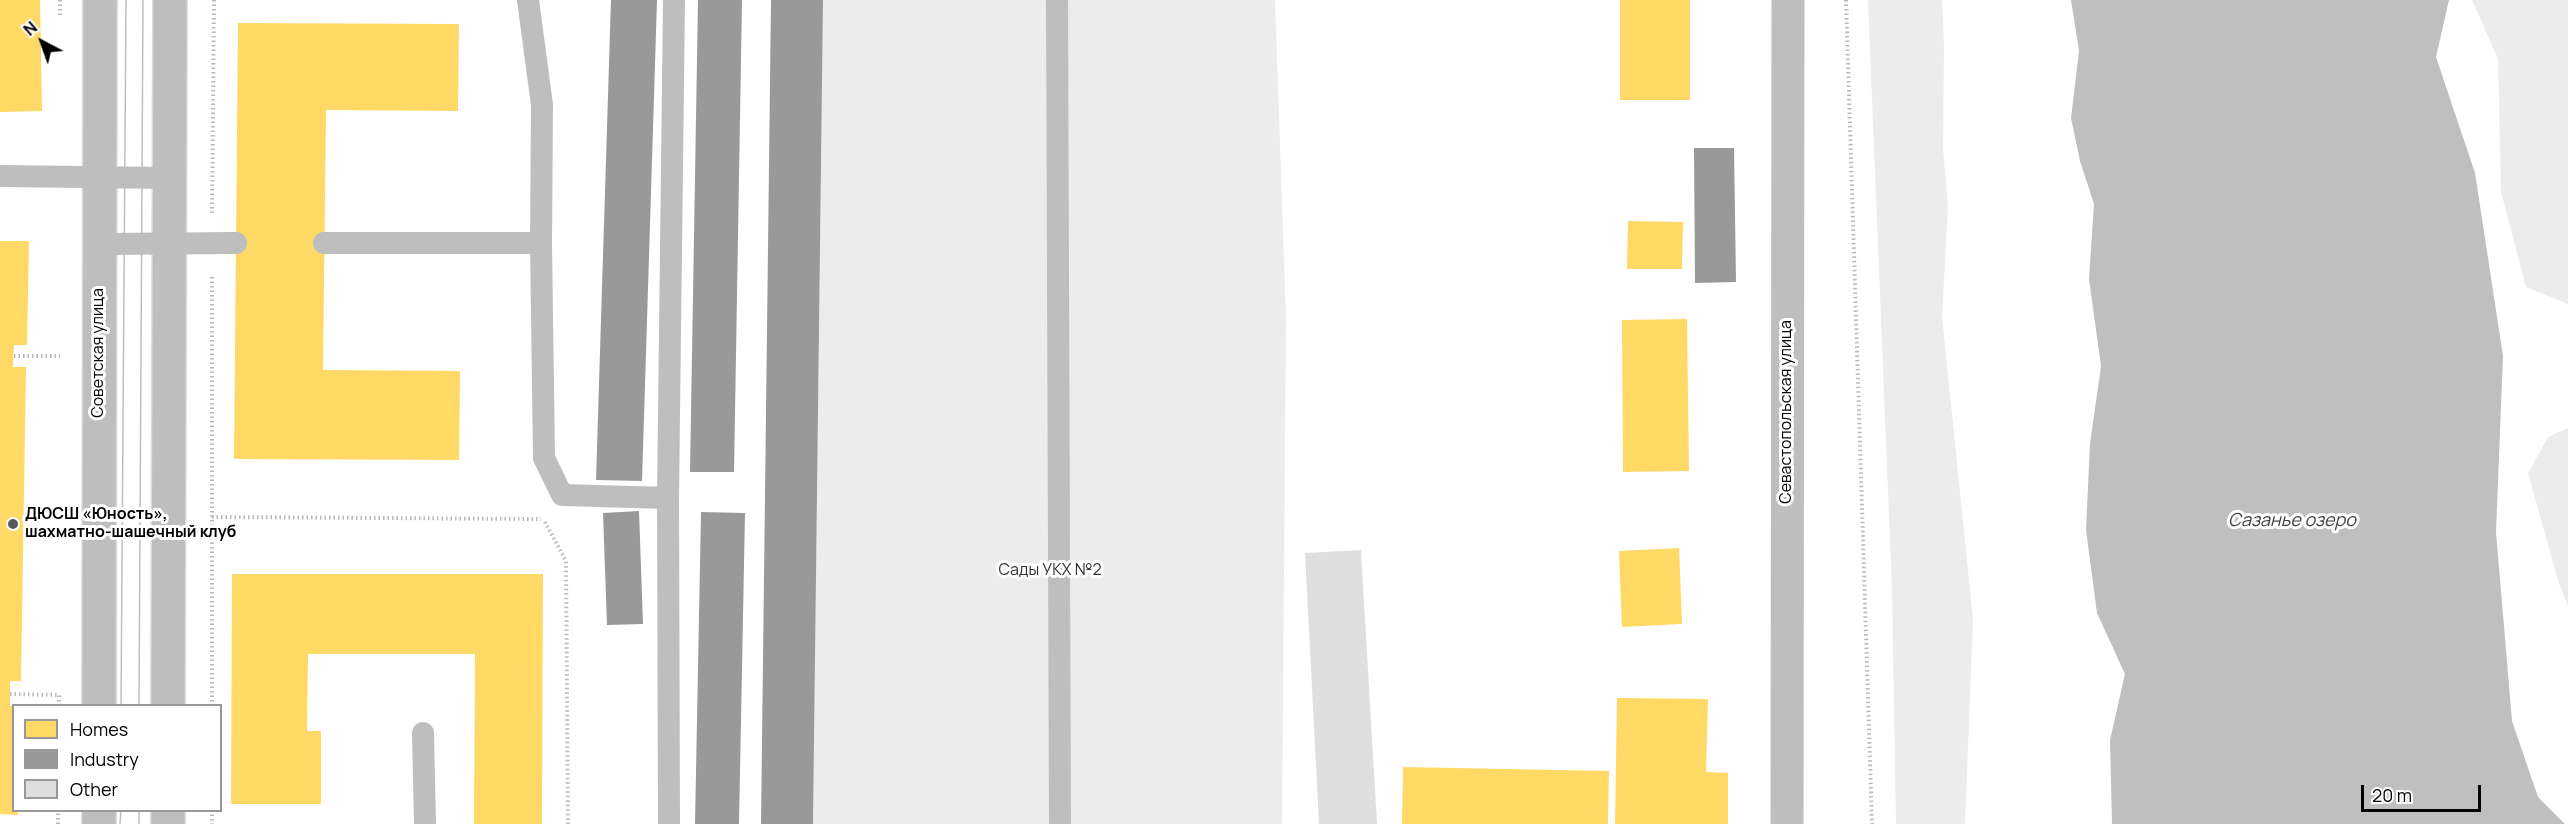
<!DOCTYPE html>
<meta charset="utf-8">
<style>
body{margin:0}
#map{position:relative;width:2568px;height:824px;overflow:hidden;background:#fff;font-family:Manrope,sans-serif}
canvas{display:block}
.legend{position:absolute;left:12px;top:704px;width:210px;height:108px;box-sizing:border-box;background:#fff;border:2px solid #999;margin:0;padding:8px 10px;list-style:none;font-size:18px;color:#000}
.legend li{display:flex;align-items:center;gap:12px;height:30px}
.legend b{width:30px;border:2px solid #999}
.north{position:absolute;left:12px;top:12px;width:60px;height:60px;-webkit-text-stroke:4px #fff;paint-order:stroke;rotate:319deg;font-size:16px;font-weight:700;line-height:24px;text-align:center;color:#000}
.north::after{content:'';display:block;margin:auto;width:21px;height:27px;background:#000;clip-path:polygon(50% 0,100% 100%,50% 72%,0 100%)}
.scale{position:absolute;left:2361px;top:785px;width:120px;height:27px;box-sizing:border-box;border:3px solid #000;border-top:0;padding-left:8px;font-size:18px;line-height:21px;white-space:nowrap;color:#000;-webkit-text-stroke:4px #fff;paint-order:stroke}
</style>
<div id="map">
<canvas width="2568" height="824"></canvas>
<ul class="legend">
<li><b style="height:16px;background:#ffd966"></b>Homes</li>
<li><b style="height:16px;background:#999"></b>Industry</li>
<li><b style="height:16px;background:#dfdfdf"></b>Other</li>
</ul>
<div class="north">N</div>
<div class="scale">20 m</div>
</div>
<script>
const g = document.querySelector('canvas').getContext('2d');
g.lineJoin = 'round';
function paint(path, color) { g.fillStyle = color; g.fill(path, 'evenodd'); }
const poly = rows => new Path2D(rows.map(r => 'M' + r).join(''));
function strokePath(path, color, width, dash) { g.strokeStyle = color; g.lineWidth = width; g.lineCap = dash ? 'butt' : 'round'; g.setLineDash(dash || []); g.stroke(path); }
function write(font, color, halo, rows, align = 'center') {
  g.font = font + ' Manrope,sans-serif'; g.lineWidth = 6; g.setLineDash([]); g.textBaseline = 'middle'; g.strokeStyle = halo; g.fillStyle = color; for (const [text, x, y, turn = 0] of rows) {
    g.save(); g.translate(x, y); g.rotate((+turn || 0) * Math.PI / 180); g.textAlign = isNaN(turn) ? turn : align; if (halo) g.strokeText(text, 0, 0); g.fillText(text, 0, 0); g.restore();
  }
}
const green = poly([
 [823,0,1275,0,1286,319,1282,824,813,824],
 [1868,0,1942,0,1944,47,1943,149,1948,206,1942,317,1973,619,1965,824,1896,824,1892,589],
 [2472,0,2568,0,2568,304,2526,287,2501,192,2498,59],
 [2568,428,2568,605,2559,584,2528,473,2548,437]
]);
const water = poly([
 [2071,0,2449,0,2436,57,2475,173,2503,356,2496,532,2512,721,2538,797,2565,824,2112,824,2110,740,2125,674,2097,613,2086,530,2090,444,2101,366,2089,279,2094,204,2080,161,2071,118,2079,51]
]);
const homes = poly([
 [0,0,40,0,42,111,0,112],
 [1620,0,1690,0,1690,100,1620,100],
 [238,23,459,24,458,111,326,110,323,370,460,371,459,460,234,459],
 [1628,221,1683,222,1682,269,1627,269],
 [0,241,29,241,27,345,14,345,13,367,26,367,21,681,10,681,10,706,14,706,14,810,18,810,18,815,0,814],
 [1687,319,1689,471,1623,472,1622,320],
 [1679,548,1682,624,1622,627,1619,551],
 [232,574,543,574,542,824,474,824,475,654,308,654,307,731,321,731,321,804,231,804],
 [1617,698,1708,699,1706,772,1728,773,1728,824,1615,824],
 [1403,767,1609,771,1608,824,1402,824]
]);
const industry = poly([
 [611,0,657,0,642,481,596,480],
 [698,0,742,0,734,472,690,472],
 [771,0,823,0,813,824,761,824],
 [1694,148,1734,148,1736,282,1695,283],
 [639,511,643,624,607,625,603,513],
 [701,512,745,513,739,824,695,824]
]);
const building = poly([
 [1361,550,1377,824,1319,824,1305,553]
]);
const path = poly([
 [60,0,60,17],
 [1846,0,1872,824],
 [212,213,214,0],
 [14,356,60,356],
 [212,517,541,519],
 [545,522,566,561,568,824],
 [10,694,59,695],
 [59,706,59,694],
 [212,706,212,274],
 [212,810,212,824],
 [58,824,58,810]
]);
const service = poly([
 [528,0,542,105,541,243,544,458,562,495,668,498,669,824],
 [1057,0,1060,824],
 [0,176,169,178],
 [324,243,541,243],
 [98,244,236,243],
 [668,498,674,0],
 [423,733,425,824]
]);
const minor = poly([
 [1787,824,1788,0]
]);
const primary = poly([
 [99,706,100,0],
 [168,706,170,0],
 [99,810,99,824],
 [168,824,168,810]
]);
const tram = poly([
 [121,706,126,0],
 [139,706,143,0],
 [120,824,121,810],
 [139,824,139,810]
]);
const markers = [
 [13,524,6,"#595959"]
];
const streetNames = [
 ["Советская улица",99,353,-90],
 ["Севастопольская улица",1787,412,-90]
];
const poiNames = [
 ["ДЮСШ «Юность»,",25,515],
 ["шахматно-шашечный клуб",25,533]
];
const parkNames = [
 ["Сады УКХ №2",1050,571]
];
const waterNames = [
 ["Сазанье озеро",2292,521]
];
paint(green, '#ececec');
paint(water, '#bfbfbf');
paint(homes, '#ffd966');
paint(industry, '#999');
paint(building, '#dfdfdf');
strokePath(primary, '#dbdbdb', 36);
strokePath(path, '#b9b9b9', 4, [1.5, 3]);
strokePath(service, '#bebebe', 22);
strokePath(minor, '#bebebe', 33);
strokePath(primary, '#bebebe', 33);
strokePath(tram, '#bebebe', 1.5);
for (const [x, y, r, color] of markers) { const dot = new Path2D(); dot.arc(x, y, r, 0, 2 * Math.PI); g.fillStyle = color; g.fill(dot); strokePath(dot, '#fff', 2); }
write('16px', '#000', '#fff', streetNames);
write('bold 16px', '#000', '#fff', poiNames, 'left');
write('16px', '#333', '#fff', parkNames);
write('italic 18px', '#444', '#fff', waterNames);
</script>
